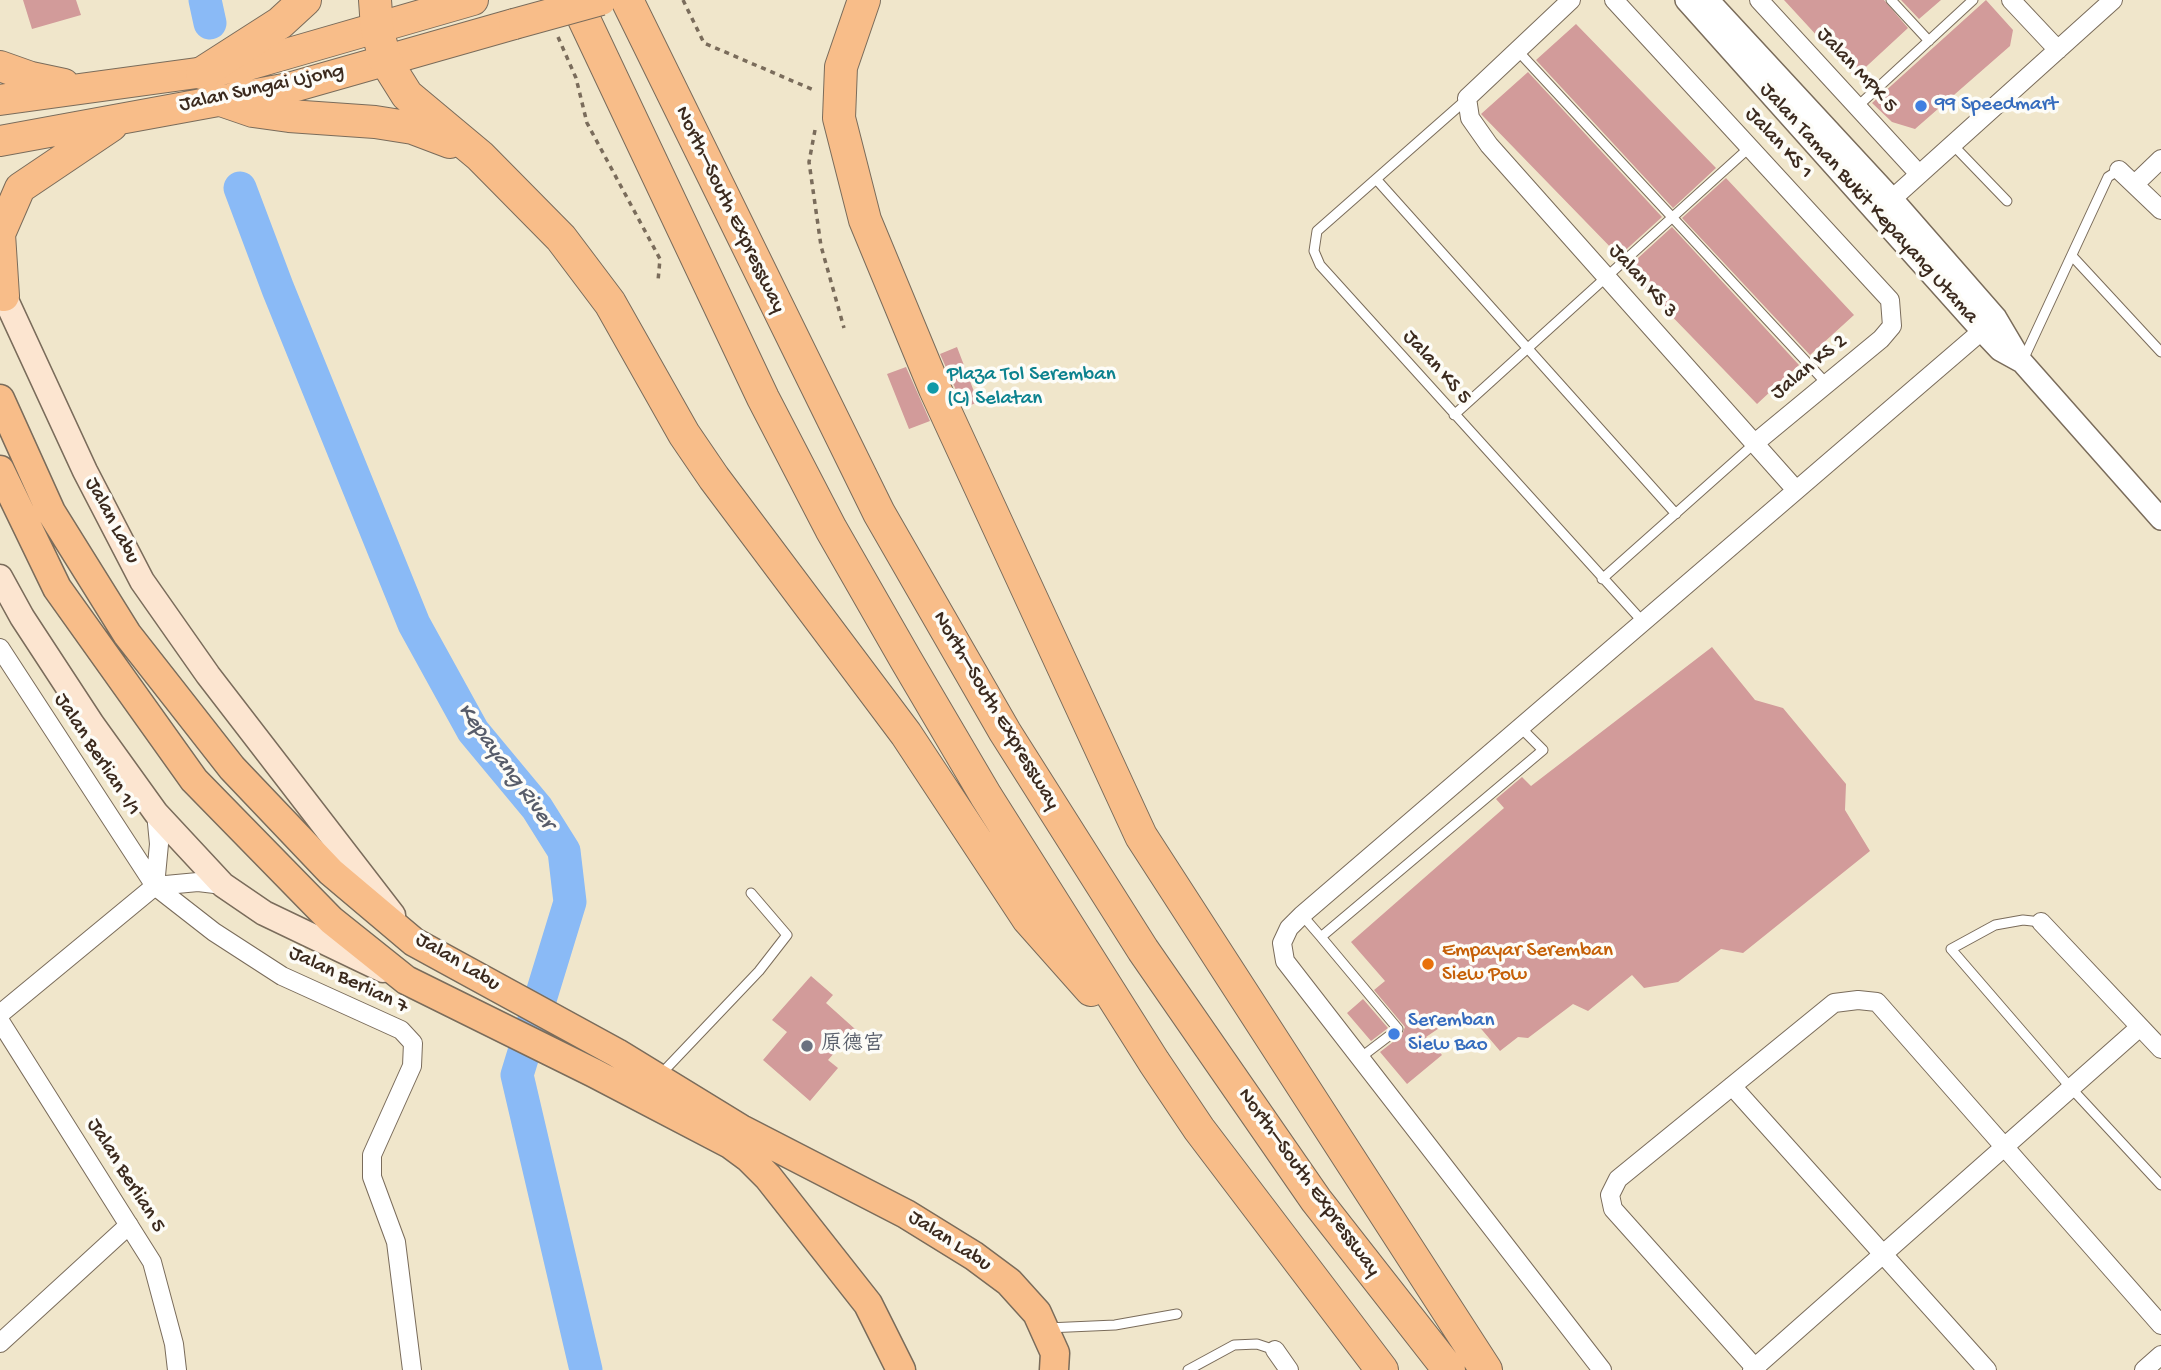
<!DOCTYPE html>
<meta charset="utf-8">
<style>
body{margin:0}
canvas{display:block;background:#f0e6cb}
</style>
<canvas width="2161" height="1370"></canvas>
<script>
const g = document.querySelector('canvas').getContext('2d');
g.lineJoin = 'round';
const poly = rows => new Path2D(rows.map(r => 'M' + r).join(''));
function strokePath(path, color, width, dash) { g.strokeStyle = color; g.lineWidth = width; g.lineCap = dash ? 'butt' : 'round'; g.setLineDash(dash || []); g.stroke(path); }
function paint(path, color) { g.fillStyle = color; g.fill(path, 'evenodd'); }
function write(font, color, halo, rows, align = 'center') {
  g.font = font + ' "Gochi Hand","LXGW WenKai TC",sans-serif'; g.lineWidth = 7; g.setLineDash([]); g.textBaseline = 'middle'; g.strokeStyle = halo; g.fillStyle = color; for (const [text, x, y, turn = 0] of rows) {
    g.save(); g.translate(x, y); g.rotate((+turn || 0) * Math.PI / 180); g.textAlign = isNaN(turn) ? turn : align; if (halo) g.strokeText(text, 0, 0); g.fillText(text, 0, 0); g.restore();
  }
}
const river = poly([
 [205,0,210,23],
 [240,188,278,289,414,624,473,731,537,808,564,851,570,902,517,1075,586,1370]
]);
const building = poly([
 [23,0,76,0,81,15,32,29],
 [1784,0,1884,0,1908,28,1855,77],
 [1901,0,1941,0,1919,19],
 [1986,0,2013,30,2010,46,1915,129,1892,122,1872,103],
 [1576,24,1716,168,1673,208,1536,60],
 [1528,72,1662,217,1619,256,1481,114],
 [1726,178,1854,315,1810,355,1682,218],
 [1672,227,1799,365,1757,404,1626,269],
 [957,347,978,402,964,408,940,354],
 [906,367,930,421,909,429,887,374],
 [1712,647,1755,700,1783,708,1846,784,1845,810,1870,851,1743,953,1721,949,1678,982,1644,988,1632,975,1588,1011,1573,1004,1528,1038,1518,1037,1500,1051,1477,1024,1470,1027,1460,1014,1426,1037,1442,1055,1407,1084,1380,1052,1402,1035,1405,1027,1374,990,1385,981,1351,942,1504,808,1496,799,1522,777,1531,786],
 [811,976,833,995,826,1003,855,1029,828,1060,838,1068,810,1101,763,1060,787,1032,772,1020],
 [1363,999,1388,1028,1371,1041,1347,1013]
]);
const path = poly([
 [683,0,704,43,816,91],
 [558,37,576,78,587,123,660,259,658,281],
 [815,130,809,162,821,246,844,328]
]);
const service = poly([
 [1891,0,1929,41],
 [1517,50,1827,384],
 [1467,99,1317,231,1314,251,1320,265,1643,622],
 [1858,106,1973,0],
 [1952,144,2007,201],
 [1376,179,1676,514],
 [2073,257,2161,352],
 [2023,360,2108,177,2119,170],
 [1454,415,1750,147],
 [1602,579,1755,443],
 [1302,915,1321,937,1543,750,1520,727],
 [2041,922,2023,920,1995,925,1951,949,2071,1088,2161,1185],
 [1321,937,1398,1029,1360,1058],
 [661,1074,759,971,787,935,751,893],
 [1047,1328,1115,1325,1177,1314],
 [1188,1370,1234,1345,1257,1344,1275,1350]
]);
const minor = poly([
 [1571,0,1467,98,1470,118,1489,145,1796,490],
 [1614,0,1890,300,1892,326,1881,339,1755,443],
 [1759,0,1919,174],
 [2011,0,2058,50],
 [2119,170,2161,210],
 [2136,183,2161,159],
 [1892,199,2113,0],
 [0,648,155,886,214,932,282,976,401,1030,413,1043,412,1066,372,1155,372,1177,396,1242,412,1370],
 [155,886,159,844,156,813],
 [2041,922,2161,1049],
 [0,1014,155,886,198,882,223,885],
 [0,1021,152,1262,174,1344,177,1370],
 [1732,1086,1987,1370],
 [0,1343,129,1225],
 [1275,1350,1289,1370],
 [1602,1370,1285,961,1282,943,1289,928,1302,915,1991,323],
 [1752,1370,2140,1027],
 [1757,1370,1613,1209,1610,1195,1618,1179,1834,1003,1858,1000,1877,1002,2161,1325],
 [2144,1370,2161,1355]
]);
const tertiary = poly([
 [1686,0,1982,331,2000,350,2020,361],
 [1708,0,1892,199,1996,318,2022,362,2161,519]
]);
const secondary = poly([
 [0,287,85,471,142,581,208,675,393,915],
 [0,577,22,617,92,724,156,813,223,885,264,913,383,970]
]);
const primary = poly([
 [0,399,51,512,127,634,232,768,331,872,414,942,617,1053,741,1129,906,1214,974,1256,1009,1282,1037,1313,1055,1353,1054,1370],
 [0,470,57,588,194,780,331,920,406,980,594,1073,730,1144,749,1158,768,1177,868,1304,901,1370]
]);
const trunk = poly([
 [0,66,31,77,64,84],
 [0,100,241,67,473,0],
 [0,141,289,88,514,24],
 [4,296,0,234,20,188,112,126]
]);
const motorway = poly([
 [375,0,377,28,385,60,407,95,480,156,561,238,610,303,684,434,714,478,906,734,1028,919,1091,990],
 [575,0,763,398,831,529,906,660,986,796,1154,1062,1199,1129,1382,1370],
 [627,0,879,513,1005,732,1143,950,1316,1200,1449,1370],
 [864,0,841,67,839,118,865,220,935,389,1141,836,1486,1370],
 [202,73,280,23,305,0],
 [218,99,253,111,289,116,375,122,413,128,450,142]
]);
const trunkBridge = poly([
 [514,24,601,0]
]);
const markers = [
 [1921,106,7,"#3f7fe0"],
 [933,388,7,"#0f9aa8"],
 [1428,964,7,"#e8710a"],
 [1394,1034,7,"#3f7fe0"],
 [807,1046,7,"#6b7280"]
];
const streetNames = [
 ["Jalan MPK 5",1856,71,47],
 ["Jalan Sungai Ujong",262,89,-12],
 ["Jalan KS 1",1778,144,47],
 ["Jalan Taman Bukit Kepayang Utama",1868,204,48],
 ["North–South Expressway",729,210,64],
 ["Jalan KS 3",1642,282,48],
 ["Jalan KS 5",1436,368,48],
 ["Jalan KS 2",1810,368,-39],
 ["Jalan Labu",111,521,62],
 ["North–South Expressway",995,711,59],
 ["Jalan Berlian 1/1",96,755,57],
 ["Jalan Labu",457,963,31],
 ["Jalan Berlian 7",348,981,26],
 ["Jalan Berlian 5",125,1176,58],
 ["North–South Expressway",1308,1183,54],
 ["Jalan Labu",949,1242,33]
];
const shopNames = [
 ["99 Speedmart",1935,106],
 ["Seremban",1408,1022],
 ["Siew Bao",1408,1046]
];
const cultureNames = [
 ["Plaza Tol Seremban",947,376],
 ["(C) Selatan",947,400]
];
const foodNames = [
 ["Empayar Seremban",1442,952],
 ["Siew Pow",1442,976]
];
const worshipNames = [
 ["原德宫",821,1046]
];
const waterNames = [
 ["Kepayang River",505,767,54]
];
strokePath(river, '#8abaf6', 33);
paint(building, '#d29b9a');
strokePath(service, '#7a6c5b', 11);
strokePath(minor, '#7a6c5b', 20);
strokePath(tertiary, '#7a6c5b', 24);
strokePath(secondary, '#7a6c5b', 27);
strokePath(primary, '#7a6c5b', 31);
strokePath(trunk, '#7a6c5b', 32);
strokePath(motorway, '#7a6c5b', 34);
strokePath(path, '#7a6c5b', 3.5, [5, 5]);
strokePath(service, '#fff', 9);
strokePath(minor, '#fff', 18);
strokePath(tertiary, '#fff', 21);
strokePath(secondary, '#fce5d0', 24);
strokePath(primary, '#f8bd89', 28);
strokePath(trunk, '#f8bd89', 30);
strokePath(motorway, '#f8bd89', 32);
strokePath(trunkBridge, '#7a6c5b', 32, []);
strokePath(trunkBridge, '#f8bd89', 30);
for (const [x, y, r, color] of markers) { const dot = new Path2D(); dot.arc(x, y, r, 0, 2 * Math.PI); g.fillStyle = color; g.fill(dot); strokePath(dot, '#fdfcf7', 2.5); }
write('21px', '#3b2a1e', '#fdfcf7', streetNames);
write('21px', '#366cbe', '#fdfcf7', shopNames, 'left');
write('21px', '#0d838f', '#fdfcf7', cultureNames, 'left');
write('21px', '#c56008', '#fdfcf7', foodNames, 'left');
write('21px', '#5b616d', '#fdfcf7', worshipNames, 'left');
write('italic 23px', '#575c6a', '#fdfcf7', waterNames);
</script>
